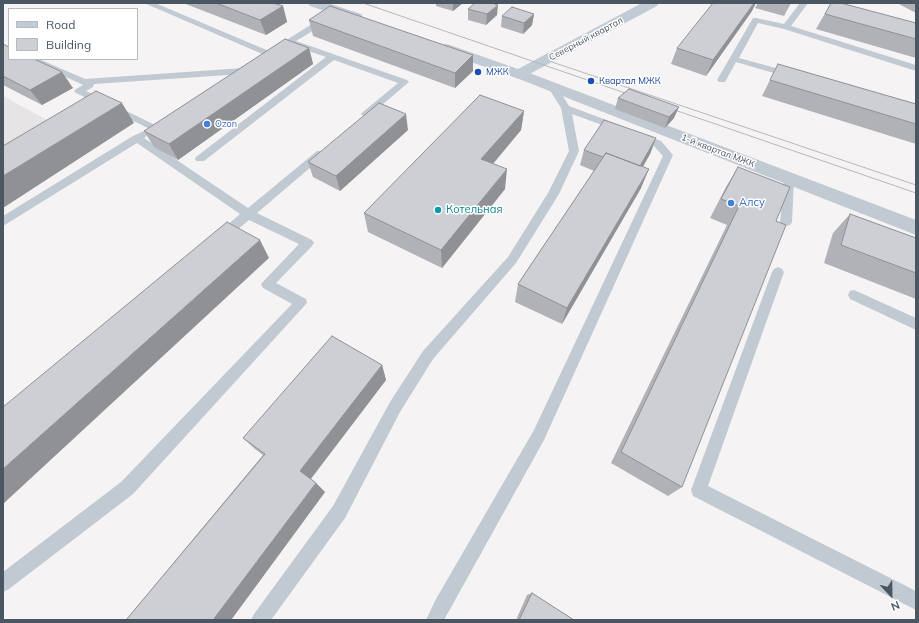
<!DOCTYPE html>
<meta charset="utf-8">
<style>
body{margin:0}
#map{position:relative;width:919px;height:623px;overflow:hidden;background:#f5f3f3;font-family:Mulish,sans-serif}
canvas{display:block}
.frame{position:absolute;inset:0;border:4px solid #4a5661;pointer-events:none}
.legend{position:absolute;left:8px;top:8px;width:130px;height:52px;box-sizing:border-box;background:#fff;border:1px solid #b7bbc0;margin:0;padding:5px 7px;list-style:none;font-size:12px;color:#4a5661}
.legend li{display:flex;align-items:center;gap:8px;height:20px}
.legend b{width:20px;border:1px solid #b7bbc0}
.north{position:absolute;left:871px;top:575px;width:40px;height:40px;-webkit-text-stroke:3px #fff;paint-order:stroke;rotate:158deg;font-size:11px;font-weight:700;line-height:16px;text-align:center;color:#4a5661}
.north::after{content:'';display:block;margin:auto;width:14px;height:18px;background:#4a5661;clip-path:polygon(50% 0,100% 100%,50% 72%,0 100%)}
</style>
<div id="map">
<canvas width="919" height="623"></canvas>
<div class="frame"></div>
<ul class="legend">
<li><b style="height:5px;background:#c1cbd6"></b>Road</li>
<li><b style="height:11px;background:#cdcfd5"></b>Building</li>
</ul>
<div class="north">N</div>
</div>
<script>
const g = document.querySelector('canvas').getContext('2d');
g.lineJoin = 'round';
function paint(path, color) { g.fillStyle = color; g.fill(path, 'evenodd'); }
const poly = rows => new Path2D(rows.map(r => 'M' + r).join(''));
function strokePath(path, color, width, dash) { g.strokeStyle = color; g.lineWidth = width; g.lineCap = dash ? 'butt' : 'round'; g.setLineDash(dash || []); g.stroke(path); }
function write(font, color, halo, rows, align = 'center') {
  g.font = font + ' Mulish,sans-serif'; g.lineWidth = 3; g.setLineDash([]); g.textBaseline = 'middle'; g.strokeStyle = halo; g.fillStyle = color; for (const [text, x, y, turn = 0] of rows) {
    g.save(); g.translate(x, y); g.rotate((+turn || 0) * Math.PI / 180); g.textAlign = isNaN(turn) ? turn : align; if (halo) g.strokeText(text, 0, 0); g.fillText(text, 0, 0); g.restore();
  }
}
const education = poly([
 [3,96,58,126,3,159]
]);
const lane = poly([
 [144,3,155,3,269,51,323,17,329,17,329,21,296,41,407,80,409,82,369,116,363,116,361,114,363,112,398,83,334,60,204,161,196,161,195,159,196,157,326,57,291,45,273,56,267,56,144,3],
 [800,3,808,3,791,26,916,65,916,71,784,29,758,23,739,58,794,73,796,75,791,78,736,62,725,82,719,82,717,80,753,18,756,18,784,24,800,3],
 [28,59,39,59,85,79,243,68,247,71,243,74,94,84,93,87,86,91,157,126,159,128,157,130,154,131,76,93,74,91,76,89,83,85,28,59],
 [553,84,556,85,569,106,622,126,624,128,622,130,616,130,572,114,579,151,559,194,516,263,433,359,400,412,345,518,271,620,251,620,254,614,333,506,390,402,423,351,508,257,548,193,569,151,561,108,548,87,553,84],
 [144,131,149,134,144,138,248,208,317,151,325,151,326,153,325,155,257,213,312,240,314,243,312,246,276,283,306,299,307,303,133,494,9,589,3,592,3,572,121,482,292,304,263,288,261,284,299,244,249,220,225,240,221,241,217,240,215,237,217,234,240,214,137,143,3,226,3,216,133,136,144,131],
 [639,133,661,141,673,155,544,440,444,620,426,620,436,599,534,430,663,156,653,145,635,138,634,136,635,134,639,133],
 [789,175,793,176,794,179,792,222,790,225,786,226,782,225,780,222,784,179,785,176,789,175],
 [778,267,782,269,784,272,708,486,916,591,916,610,693,496,691,490,772,272,774,269,778,267],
 [854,290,916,318,916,330,850,299,848,295,850,291,854,290]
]);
const street = poly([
 [519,69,916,220,916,235,514,77,511,74,514,71,519,69]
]);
const secondary = poly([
 [308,3,328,3,361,14,363,17,361,20,351,20,310,6,308,3],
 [642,3,659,3,657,6,524,77,519,79,440,51,438,48,440,45,445,44,450,45,518,69,642,3]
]);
const tram = poly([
 [363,3,634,96],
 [552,62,916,185],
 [666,107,916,193]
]);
const wall = poly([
 [183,3,273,3,283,6,287,22,266,35],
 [436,3,463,3,453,11,436,6],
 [758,3,791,3,784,16,755,8],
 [831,3,916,23,916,58,816,29],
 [897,3,916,3,916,13],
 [468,9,497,15,486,25,468,20],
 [752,11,706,76,671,64,677,48],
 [534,14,532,25,523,34,501,27,502,16],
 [309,20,473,55,473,71,455,88,313,36],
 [3,44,73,88,42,105,3,85],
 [309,48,313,64,178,160,154,147,144,131],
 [778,64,916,104,916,144,762,96],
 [618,98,674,118,665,128,615,109],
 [524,111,521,130,493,164,505,189,442,268,368,232,364,213],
 [408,130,340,191,313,177,308,162],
 [656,138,650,154,643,167,641,188,562,324,515,302,518,284,594,171,580,165,584,150],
 [738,167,776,221,682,487,668,496,611,463,727,225,710,218,726,187],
 [850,214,916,238,916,299,824,263,833,233],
 [382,365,386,380,311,479,316,483,325,492,231,620,126,620,263,455,255,449,243,438],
 [532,593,574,620,516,620,527,595]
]);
const shadedWall = poly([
 [453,3,463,3,453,11],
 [754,3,756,3,752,11,706,76,713,60],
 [498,5,497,15,486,25,487,14],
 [283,6,287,22,266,35,260,20],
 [534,14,532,25,523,34,524,23],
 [309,48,313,64,178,160,169,144],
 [473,55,473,71,455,88,455,73],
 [62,72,73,88,42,105,30,90],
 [122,103,134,123,3,208,3,176],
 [679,107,674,118,665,128,669,117],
 [524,111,521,130,481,178,481,159],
 [406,114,408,130,340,191,336,176],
 [656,138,650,154,632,185,638,170],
 [507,169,505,189,442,268,441,250],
 [649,169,641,188,562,324,567,308],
 [260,240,269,258,3,504,3,469],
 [382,365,386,380,309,481,300,471],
 [316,483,325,492,231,620,213,620]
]);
const building = poly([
 [216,3,273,3,283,6,260,20,216,3],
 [475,3,492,3,498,5,487,14,468,9,475,3],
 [713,3,754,3,713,60,677,48,713,3],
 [831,3,841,3,916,23,916,39,825,14,831,3],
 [330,6,473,55,455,73,309,20,330,6],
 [512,7,534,14,524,23,502,16,512,7],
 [285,39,309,48,169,144,144,131,285,39],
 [3,44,9,47,9,59,34,59,62,72,30,90,3,76,3,44],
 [778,64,916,104,916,124,770,80,778,64],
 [629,89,679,107,669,117,618,98,629,89],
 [96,91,122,103,3,176,3,146,96,91],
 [480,95,524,111,481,159,507,169,441,250,364,213,480,95],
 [379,103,406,114,336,176,308,162,379,103],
 [604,120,656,138,640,166,606,153,603,157,584,150,604,120],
 [606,153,649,169,567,308,518,284,606,153],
 [738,167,790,187,776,221,786,225,682,487,621,452,739,206,721,199,738,167],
 [850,214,916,238,916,273,841,245,850,214],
 [227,222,260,240,3,469,3,407,227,222],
 [332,336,382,365,300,471,316,483,213,620,126,620,265,454,243,438,332,336],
 [532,593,574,620,519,620,532,593]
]);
const markers = [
 [478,72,4,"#1a4fb4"],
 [591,81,4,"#1a4fb4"],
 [207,124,4,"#3f7fe0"],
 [731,203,4,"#3f7fe0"],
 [438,210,4,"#0f9aa8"]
];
const farStreetnames = [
 ["Северный квартал",586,39,-28],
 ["1-й квартал МЖК",718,151,21]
];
const farTransitnames = [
 ["МЖК",486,72],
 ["Квартал МЖК",599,81]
];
const farShopnames = [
 ["Ozon",215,124]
];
const shopNames = [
 ["Алсу",739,203]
];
const cultureNames = [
 ["Котельная",446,210]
];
paint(education, '#e6e4e5');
paint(lane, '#c1cad2');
paint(street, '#c1cad2');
paint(secondary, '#c1cbd6');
strokePath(tram, '#b5b8bd', 1);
paint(wall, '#b0b2b7');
paint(shadedWall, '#909195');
paint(building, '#cdcfd5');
strokePath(building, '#909195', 1);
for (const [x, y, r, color] of markers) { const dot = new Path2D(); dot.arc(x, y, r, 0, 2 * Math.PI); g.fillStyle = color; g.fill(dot); strokePath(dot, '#fff', 1.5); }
write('9px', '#4a5661', '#fff', farStreetnames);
write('9px', '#164399', '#fff', farTransitnames, 'left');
write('9px', '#366cbe', '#fff', farShopnames, 'left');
write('11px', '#366cbe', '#fff', shopNames, 'left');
write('11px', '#0d838f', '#fff', cultureNames, 'left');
</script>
